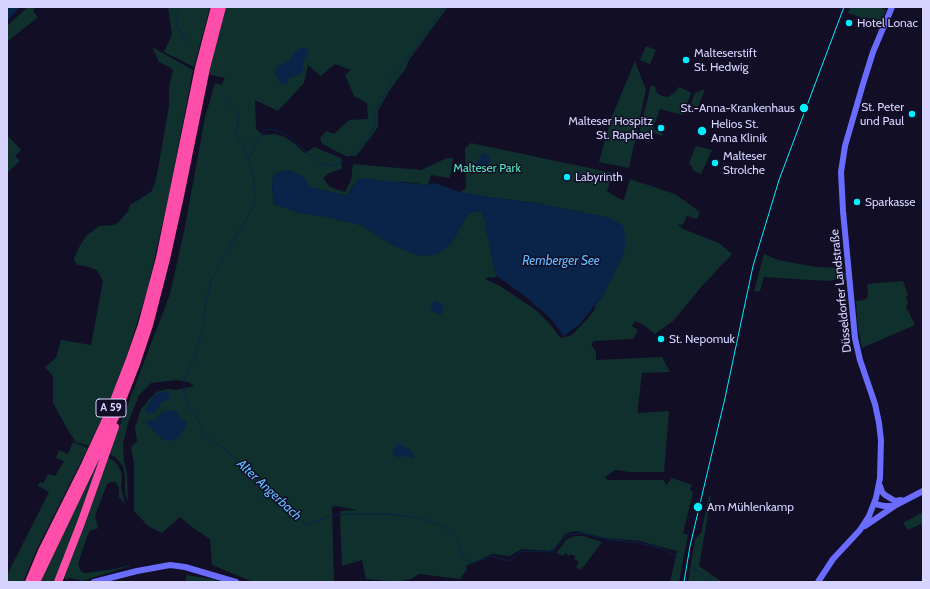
<!DOCTYPE html>
<meta charset="utf-8">
<style>
body{margin:0}
#map{position:relative;width:930px;height:589px;overflow:hidden;background:#110e26;font-family:Cabin,sans-serif}
canvas{display:block}
.frame{position:absolute;inset:0;border:8px solid #d6d3ff;pointer-events:none}
</style>
<div id="map">
<canvas width="930" height="589"></canvas>
<div class="frame"></div>
</div>
<script>
const g = document.querySelector('canvas').getContext('2d');
g.lineJoin = 'round';
function paint(path, color) { g.fillStyle = color; g.fill(path, 'evenodd'); }
const poly = rows => new Path2D(rows.map(r => 'M' + r).join(''));
function strokePath(path, color, width, dash) { g.strokeStyle = color; g.lineWidth = width; g.lineCap = dash ? 'butt' : 'round'; g.setLineDash(dash || []); g.stroke(path); }
function write(font, color, halo, rows, align = 'center') {
  g.font = font + ' Cabin,sans-serif'; g.lineWidth = 3; g.setLineDash([]); g.textBaseline = 'middle'; g.strokeStyle = halo; g.fillStyle = color; for (const [text, x, y, turn = 0] of rows) {
    g.save(); g.translate(x, y); g.rotate((+turn || 0) * Math.PI / 180); g.textAlign = isNaN(turn) ? turn : align; if (halo) g.strokeText(text, 0, 0); g.fillText(text, 0, 0); g.restore();
  }
}
const green = poly([
 [28,7,36,7,33,11,38,17,7,42,7,26],
 [168,7,210,7,194,67,164,52,172,35],
 [226,7,448,7,409,60,406,68,389,91,378,111,378,127,371,137,356,156,346,156,322,144,320,138,326,131,334,134,349,120,368,119,367,103,354,96,345,75,351,70,335,64,321,76,308,65,304,83,278,111,255,100,256,129,263,135,275,134,285,137,295,144,305,153,314,147,341,158,342,169,329,173,323,178,329,186,335,189,345,192,351,180,353,164,421,170,447,158,453,158,450,178,431,175,428,185,407,182,354,184,347,196,310,187,303,176,287,170,279,172,274,175,272,186,274,204,361,225,396,247,446,248,451,243,469,213,481,211,485,221,494,268,497,276,494,278,489,277,485,279,500,286,536,310,550,324,559,336,561,338,572,335,589,317,595,309,595,306,603,295,624,253,609,218,536,203,488,197,460,192,466,188,465,148,471,143,613,173,607,191,620,199,624,200,630,179,675,194,700,212,697,219,687,216,683,225,678,224,683,229,719,243,732,254,702,286,673,321,655,334,645,326,635,321,632,326,638,330,633,339,594,341,591,344,596,352,596,360,662,357,670,372,642,373,638,407,638,413,669,411,664,472,630,472,615,470,605,477,607,480,664,480,666,485,672,478,692,485,690,489,693,493,683,533,688,535,679,582,670,582,677,551,639,541,605,538,581,532,574,531,565,534,554,549,548,551,522,549,510,556,492,554,466,566,467,569,460,579,419,574,411,579,397,582,366,579,362,560,342,566,340,519,341,511,358,510,335,506,332,507,334,582,253,582,212,565,210,539,196,530,180,517,162,533,148,526,134,511,134,464,131,447,137,441,135,428,141,409,156,392,168,389,176,390,195,386,188,382,177,380,151,383,139,395,128,423,123,444,124,461,127,472,128,502,125,493,125,477,123,466,115,457,109,454,170,294,185,227,205,117,215,83,221,85,225,78,208,74],
 [163,411,176,411,179,418,164,440,156,433,149,421,156,420],
 [850,7,878,7,886,10,881,23,866,17,865,19,848,13],
 [646,46,656,50,650,64,640,60],
 [152,47,193,70,169,195,147,291,125,361,106,410,89,446,76,442,69,432,53,403,53,376,45,367,56,358,61,340,91,345,103,281,97,270,85,266,77,265,74,259,78,249,86,236,99,226,114,225,119,222,128,211,130,205,151,192,156,180,169,106,169,86,173,71,171,68,159,62],
 [635,61,646,90,629,168,599,162,611,119],
 [651,85,655,87,657,93,662,96,668,97,674,93,679,87,690,92,691,94,682,115,660,109,653,129,663,133,662,136,652,132,648,140,638,137],
 [705,89,698,107,691,104,695,93],
 [7,135,21,150,15,156,20,161,7,173],
 [696,146,712,150,701,174,692,170,693,168,689,163],
 [764,254,778,260,816,267,840,268,846,274,846,280,842,281,842,279,827,281,764,277,760,291,754,292],
 [903,281,908,295,906,296,908,303,906,307,915,325,862,348,858,329,856,301,864,300,868,297,867,284],
 [73,442,88,448,37,549,23,582,7,582,7,575,49,492,38,486,40,482,43,483,48,474,55,476,64,461,56,458,59,450,68,454],
 [106,447,56,582,40,582,51,557],
 [107,457,114,461,117,464,122,474,121,487,125,504,119,497,119,488,117,484,115,482,111,482,107,484,96,513,95,517,98,526,97,529,91,530,88,534,78,564,80,569,82,572,86,573,115,569,130,565,130,566,82,581,71,578,66,579,64,577],
 [709,496,711,497,699,566,722,582,688,582,695,539,701,533],
 [923,512,923,523,908,530,903,523],
 [576,536,583,536,602,542,581,570,576,567,579,562,574,559,576,557,571,554,569,556,565,553,563,556,556,553,566,540,571,537],
 [187,575,212,579,222,582,185,582]
]);
const water = poly([
 [7,7,20,7,7,21],
 [304,47,309,50,304,60,302,74,291,77,288,79,287,83,281,84,275,74,277,66,290,61,291,57,295,51],
 [482,153,486,154,489,157,491,161,484,167,481,171,476,172,474,170,475,168],
 [287,170,303,176,310,187,347,196,359,178,428,185,435,183,460,192,488,197,536,203,610,218,623,226,626,240,624,253,603,295,579,325,564,336,552,320,525,296,497,276,494,268,485,221,481,211,469,213,451,243,446,248,437,254,425,256,418,255,396,247,361,225,332,218,299,213,274,204,272,186,274,175,279,172],
 [435,300,443,305,444,308,441,315,431,311,430,308],
 [166,391,169,393,170,399,161,403,154,413,152,414,146,412,145,410,154,396,159,393],
 [163,411,177,411,179,418,186,421,185,428,181,434,176,439,171,441,164,440,146,424,147,421,156,420],
 [398,443,411,450,414,454,414,457,411,459,405,454,401,458,394,456,392,453,396,447,396,444]
]);
const stream = poly([
 [177,7,178,14,176,24,187,42],
 [223,99,234,108,239,117,236,133,248,158],
 [347,158,362,145,369,137,375,126,375,112,387,90,391,79,428,32,445,7],
 [345,160,331,166,323,165,310,155,287,135,276,130,268,129,259,136,256,141,251,154,248,159,253,174,256,202,212,278,206,301,203,329,195,356,184,379,184,392,191,410,199,421,205,436,225,449,251,473,267,492,278,501,289,507,306,525,330,516,347,514,390,514,424,519,437,524,448,530,458,539,463,555,466,560,473,563,492,556,508,561,521,552,526,551,547,552,554,551,566,535,581,533,606,539,639,543,661,548,677,557],
 [692,567,712,582]
]);
const secondary = poly([
 [880,486,882,492,885,495,895,501,901,500],
 [875,504,884,506,892,506],
 [865,526,896,505,923,491],
 [94,582,137,571,170,565,185,567,236,582],
 [818,582,833,559,860,530,869,516,876,498,880,478,881,440,879,423,875,404,860,360,855,338,843,211,841,172,845,146,863,84,873,52,892,7]
]);
const motorway = poly([
 [29,582,42,551,85,465,110,411,129,362,142,325,160,258,199,68,215,7],
 [36,582,116,415,136,364,149,325,166,259,180,196,206,68,222,7],
 [58,582,81,523,115,427]
]);
const tram = poly([
 [684,582,690,546,725,398,753,266,779,180,844,7]
]);
const markers = [
 [849,23,4,"#00eefe"],
 [686,60,4,"#00eefe"],
 [804,108,5,"#00eefe"],
 [912,114,4,"#00eefe"],
 [661,128,4,"#00eefe"],
 [702,131,5,"#00eefe"],
 [715,163,4,"#00eefe"],
 [567,177,4,"#00eefe"],
 [857,202,4,"#00eefe"],
 [661,339,4,"#00eefe"],
 [698,507,5,"#00eefe"]
];
const shields = [
 [111,408,30]
];
const shieldNames = [
 ["A 59",111,408]
];
const poiNames = [
 ["Hotel Lonac",857,23],
 ["Malteserstift",694,53],
 ["St. Hedwig",694,67],
 ["St. Peter",904,107,"right"],
 ["und Paul",904,121,"right"],
 ["St.-Anna-Krankenhaus",795,108,"right"],
 ["Malteser Hospitz",653,121,"right"],
 ["St. Raphael",653,135,"right"],
 ["Helios St.",711,124],
 ["Anna Klinik",711,138],
 ["Malteser",723,156],
 ["Strolche",723,170],
 ["Labyrinth",575,177],
 ["Sparkasse",865,202],
 ["St. Nepomuk",669,339],
 ["Am Mühlenkamp",707,507]
];
const parkNames = [
 ["Malteser Park",487,168]
];
const streetNames = [
 ["Düsseldorfer Landstraße",841,291,-96]
];
const waterNames = [
 ["Remberger See",561,261],
 ["Alter Angerbach",269,490,43]
];
paint(green, '#10302e');
paint(water, '#092349');
strokePath(stream, '#092349', 1);
strokePath(secondary, '#6a6cff', 6);
strokePath(motorway, '#ff4ea9', 8);
strokePath(tram, '#00eefe', 1);
for (const [x, y, r, color] of markers) { const dot = new Path2D(); dot.arc(x, y, r, 0, 2 * Math.PI); g.fillStyle = color; g.fill(dot); strokePath(dot, '#110e26', 1.5); }
for (const [x, y, w] of shields) { const box = new Path2D(); box.roundRect(x - w / 2, y - 9, w, 18, 3); g.fillStyle = '#110e26'; g.fill(box); strokePath(box, '#d6d3ff', 1); }
write('bold 11px', '#d6d3ff', null, shieldNames);
write('12px', '#d6d3ff', '#110e26', poiNames, 'left');
write('12px', '#58e6bd', '#110e26', parkNames);
write('12px', '#d6d3ff', '#110e26', streetNames);
write('italic 13px', '#61bcff', '#110e26', waterNames);
</script>
